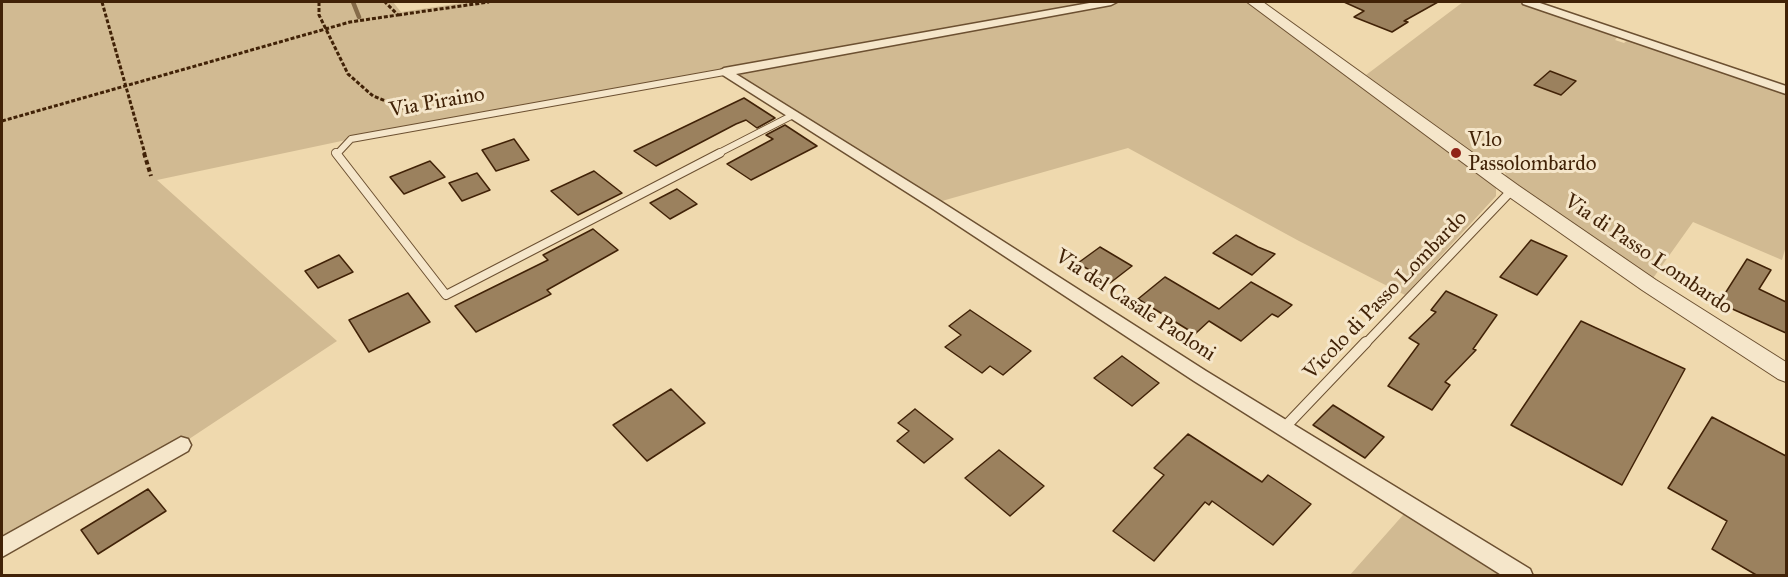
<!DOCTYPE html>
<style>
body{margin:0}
#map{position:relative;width:1788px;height:577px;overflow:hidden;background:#efd9ae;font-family:"IM FELL Great Primer",serif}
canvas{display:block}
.frame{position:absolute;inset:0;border:3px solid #412207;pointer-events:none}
</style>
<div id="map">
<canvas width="1788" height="577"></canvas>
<div class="frame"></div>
</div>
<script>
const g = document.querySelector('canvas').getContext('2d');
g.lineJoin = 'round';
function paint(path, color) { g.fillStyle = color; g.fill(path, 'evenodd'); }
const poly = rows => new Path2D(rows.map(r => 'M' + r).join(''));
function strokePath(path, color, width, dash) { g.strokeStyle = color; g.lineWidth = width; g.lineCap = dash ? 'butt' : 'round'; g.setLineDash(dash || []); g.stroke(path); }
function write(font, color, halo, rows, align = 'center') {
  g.font = font + ' "IM FELL Great Primer",serif'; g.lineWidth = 6; g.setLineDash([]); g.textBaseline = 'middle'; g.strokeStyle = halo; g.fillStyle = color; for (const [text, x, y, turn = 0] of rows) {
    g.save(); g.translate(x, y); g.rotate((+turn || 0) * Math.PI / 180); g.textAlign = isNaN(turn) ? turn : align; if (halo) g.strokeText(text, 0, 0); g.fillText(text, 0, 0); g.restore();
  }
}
const green = poly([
 [2,2,393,2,401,12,469,2,1103,2,351,139,157,180,337,341,180,445,2,548],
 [1124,2,1247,2,1264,12,1496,186,1496,196,1405,295,1299,241,1128,148,942,201,739,76,745,71],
 [1463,2,1520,2,1619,35,1615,40,1624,43,1629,39,1786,92,1786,246,1782,260,1693,222,1651,281,1506,176,1505,172,1507,164,1495,159,1482,158,1366,75],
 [1411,506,1522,576,1349,576]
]);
const stream = poly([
 [353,2,359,17]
]);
const building = poly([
 [1344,2,1438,2,1404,21,1408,22,1392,32,1354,17,1364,11,1344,2],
 [1550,71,1576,81,1561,95,1534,85,1550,71],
 [744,98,775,118,757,128,746,120,736,124,656,166,634,151,744,98],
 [785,125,817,146,751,180,727,164,773,139,766,135,785,125],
 [514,139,529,160,496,171,482,150,514,139],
 [430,161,445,177,404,194,390,177,430,161],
 [594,171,622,193,578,215,551,191,594,171],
 [477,173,490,190,462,201,449,183,477,173],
 [677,189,697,204,670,219,650,203,677,189],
 [593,229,618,250,547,290,551,294,476,332,455,306,548,260,543,255,593,229],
 [1236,235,1258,247,1275,254,1252,275,1213,253,1236,235],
 [1531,240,1567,256,1537,295,1500,277,1531,240],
 [1100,247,1132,266,1110,283,1078,263,1100,247],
 [339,255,353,272,318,288,305,271,339,255],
 [1747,259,1771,270,1759,289,1786,302,1786,333,1719,303,1747,259],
 [1165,277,1219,309,1251,282,1292,305,1278,317,1272,314,1241,341,1209,321,1195,334,1138,299,1165,277],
 [1446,291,1497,315,1473,349,1476,350,1445,382,1450,385,1432,410,1388,386,1419,344,1409,338,1436,312,1431,310,1446,291],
 [408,293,430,322,369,352,349,320,408,293],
 [970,310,1031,351,1003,375,990,366,982,373,945,347,961,335,949,326,970,310],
 [1581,321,1685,369,1622,485,1511,425,1581,321],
 [1122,356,1159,383,1132,406,1094,378,1122,356],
 [671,389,705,423,647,461,613,425,671,389],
 [1333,405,1384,437,1365,458,1313,425,1333,405],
 [915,409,953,439,924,463,897,441,909,431,898,423,915,409],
 [1712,417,1786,456,1786,576,1758,576,1712,549,1727,521,1668,488,1712,417],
 [1188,434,1262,482,1268,475,1311,504,1273,545,1212,501,1209,505,1205,502,1154,561,1113,531,1164,475,1154,468,1188,434],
 [999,450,1044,486,1010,516,965,478,999,450],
 [148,489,166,511,98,554,81,530,148,489]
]);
const pathFar1 = poly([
 [102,2,145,154],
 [319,2,319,15,348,74,373,96,418,114],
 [398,15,489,2],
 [2,121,350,22,398,15,385,2]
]);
const path = poly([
 [144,153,151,176]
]);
const serviceFar2 = poly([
 [337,154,351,139,724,72],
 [717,154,793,115]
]);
const serviceFar1 = poly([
 [336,153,446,295,720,153],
 [1365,344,1512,190]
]);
const service = poly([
 [1285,427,1366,342]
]);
const minor = poly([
 [1095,2,1117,2,1111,5,736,74,940,201,1206,371,1530,569,1533,576,1503,576,1194,381,930,207,718,72,724,68,1095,2],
 [1522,2,1537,2,1786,86,1786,94,1523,4,1522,2],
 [181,437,188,439,191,445,188,451,2,557,2,537,181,437]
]);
const tertiary = poly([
 [1247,2,1263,2,1519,186,1656,280,1786,362,1786,382,1778,379,1642,290,1505,194,1247,2]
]);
const markers = [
 [1456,153,6,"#8f2418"]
];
const streetNames = [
 ["Via Piraino",437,103,-10],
 ["Via di Passo Lombardo",1648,255,34],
 ["Vicolo di Passo Lombardo",1386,296,-46],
 ["Via del Casale Paoloni",1135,306,33]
];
const poiNames = [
 ["V.lo",1468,141],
 ["Passolombardo",1468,165]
];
paint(green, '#d1ba92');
strokePath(stream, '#866b49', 4.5);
paint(building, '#9b815e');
strokePath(building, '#412207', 1.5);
strokePath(serviceFar2, '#6c5031', 8);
strokePath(serviceFar1, '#6c5031', 10);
strokePath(service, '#6c5031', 12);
strokePath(minor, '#6c5031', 3);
strokePath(tertiary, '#6c5031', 2);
strokePath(pathFar1, '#412207', 3, [4, 2]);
strokePath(path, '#412207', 4, [4.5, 3]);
strokePath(serviceFar2, '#f5e6ca', 6);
strokePath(serviceFar1, '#f5e6ca', 8);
strokePath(service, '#f5e6ca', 10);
paint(minor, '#f5e6ca');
paint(tertiary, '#f5e6ca');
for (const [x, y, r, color] of markers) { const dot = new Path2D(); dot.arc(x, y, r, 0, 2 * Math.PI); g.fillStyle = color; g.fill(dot); strokePath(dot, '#f5e6ca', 2); }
write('21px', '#412207', '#f5e6ca', streetNames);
write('21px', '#412207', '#f5e6ca', poiNames, 'left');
</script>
